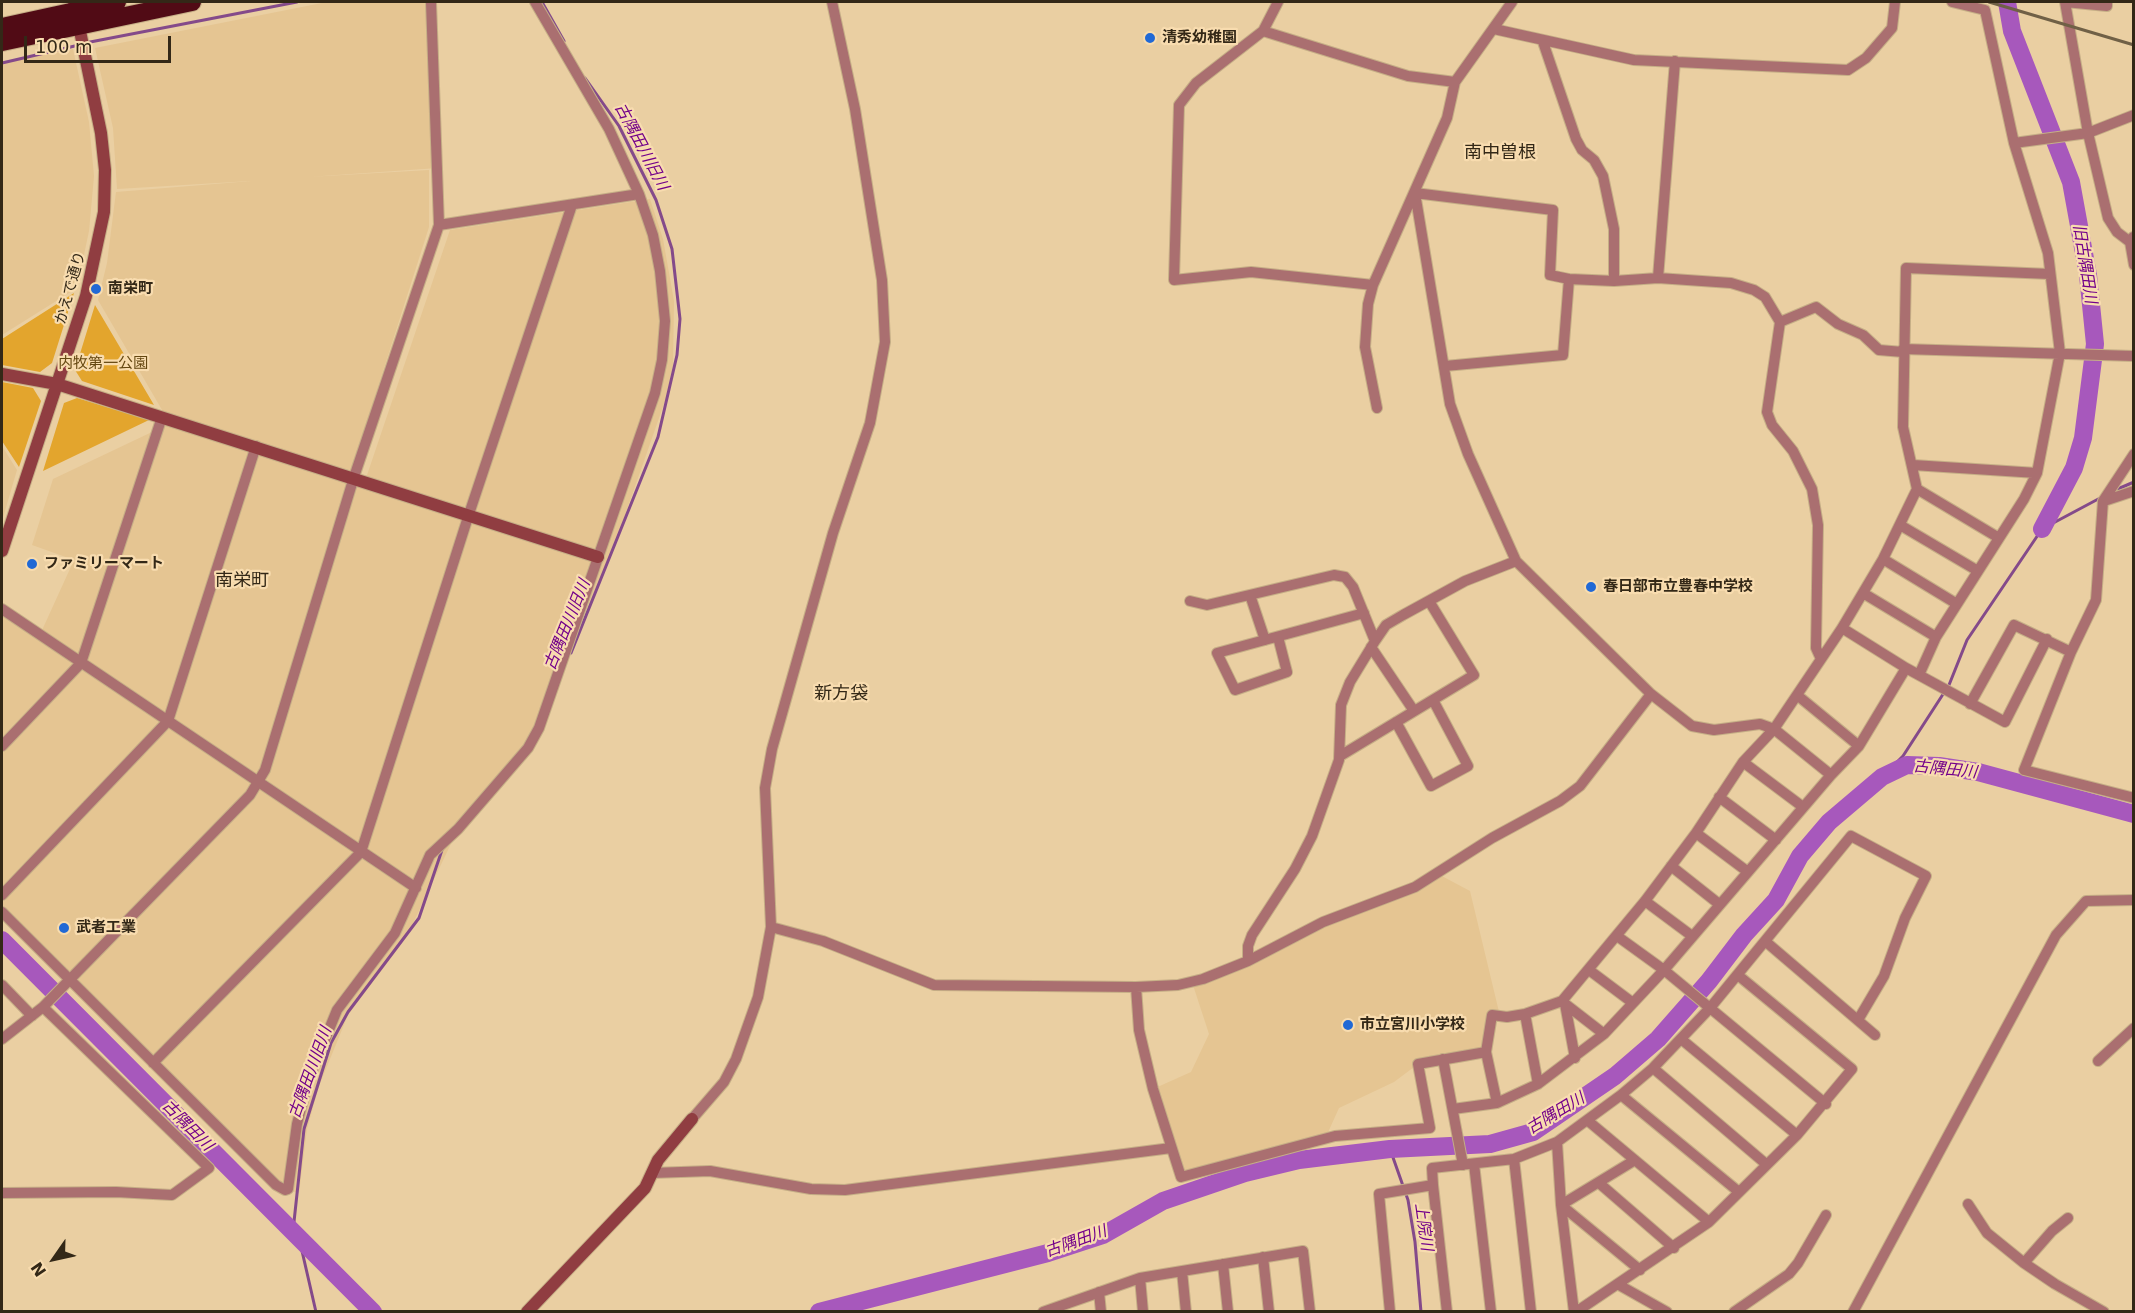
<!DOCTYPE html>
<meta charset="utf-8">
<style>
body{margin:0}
#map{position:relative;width:2135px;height:1313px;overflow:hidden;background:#eacfa2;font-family:"DejaVu Sans",sans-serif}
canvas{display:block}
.frame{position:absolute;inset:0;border:3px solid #332817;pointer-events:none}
.north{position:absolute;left:24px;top:1229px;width:60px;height:60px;-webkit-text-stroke:4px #f8dcaf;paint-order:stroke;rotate:236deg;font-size:16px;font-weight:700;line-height:24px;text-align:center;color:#332817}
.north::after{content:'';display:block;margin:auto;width:21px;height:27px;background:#332817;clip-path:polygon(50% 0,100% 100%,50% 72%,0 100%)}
.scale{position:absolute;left:24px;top:36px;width:147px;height:27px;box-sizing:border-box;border:3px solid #332817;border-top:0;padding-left:8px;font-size:18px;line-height:21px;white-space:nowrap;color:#332817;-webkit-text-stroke:4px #f8dcaf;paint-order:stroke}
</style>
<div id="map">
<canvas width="2135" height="1313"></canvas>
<div class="frame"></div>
<div class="north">N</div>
<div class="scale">100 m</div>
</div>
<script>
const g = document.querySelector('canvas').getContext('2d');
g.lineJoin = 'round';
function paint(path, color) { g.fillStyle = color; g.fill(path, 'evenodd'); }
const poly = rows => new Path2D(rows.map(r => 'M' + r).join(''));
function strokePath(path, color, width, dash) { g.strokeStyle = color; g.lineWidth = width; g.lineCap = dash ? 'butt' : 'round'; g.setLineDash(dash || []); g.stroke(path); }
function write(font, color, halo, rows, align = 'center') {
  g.font = font + ' "DejaVu Sans","Noto Sans JP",sans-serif'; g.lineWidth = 4.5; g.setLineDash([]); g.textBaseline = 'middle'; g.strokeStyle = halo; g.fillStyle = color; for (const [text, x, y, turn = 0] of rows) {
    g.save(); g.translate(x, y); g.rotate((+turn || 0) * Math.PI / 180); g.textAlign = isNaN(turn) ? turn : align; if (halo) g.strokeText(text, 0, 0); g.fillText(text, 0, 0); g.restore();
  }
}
const built = poly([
 [327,2,431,2,438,168,308,177,429,170,429,227,350,475,165,415,98,300,107,263,116,192,251,181,117,189,113,128,95,48],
 [73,49,89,122,94,176,89,231,77,288,2,335,2,62],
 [650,199,663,239,674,301,673,365,666,398,609,561,539,728,458,829,406,938,348,1015,319,1086,307,1129,299,1193,287,1190,2,906,2,615,38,639,74,560,32,545,53,479,173,422,365,481,450,230],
 [2,446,17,470,2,521],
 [1438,874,1470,891,1500,1016,1492,1015,1486,1052,1418,1064,1394,1082,1339,1108,1325,1139,1181,1177,1153,1089,1191,1072,1209,1034,1192,982]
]);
const green = poly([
 [74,293,52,363,40,372,2,365,2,339],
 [95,305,154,405,82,381,75,370],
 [2,382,33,388,41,401,19,467,2,441],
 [77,398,149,420,43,471,64,403]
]);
const stream = poly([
 [542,2,564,41],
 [85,43,297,2],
 [2,63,79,45],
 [2113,491,2134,482],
 [571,653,658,437,677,355,680,319,672,249,656,200,619,126,585,78],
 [1882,777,1903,756,1949,685,1967,640,2042,529,2102,497],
 [1390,1149,1408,1200,1415,1242,1421,1312],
 [316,1312,302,1251,293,1231,304,1129,331,1043,348,1012,419,918,442,850]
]);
const river = poly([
 [2007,2,2012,31,2071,182,2088,275,2095,344,2083,438,2074,468,2042,529],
 [2,940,373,1312],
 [819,1312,1048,1253,1103,1235,1163,1201,1245,1173,1299,1160,1390,1149,1490,1144,1533,1132,1615,1076,1658,1039,1709,981,1744,935,1776,900,1800,856,1829,822,1882,777,1907,765,1939,766,1978,772,2134,814]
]);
const street = poly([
 [1278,2,1263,31,1196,83,1179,105,1174,280,1251,272,1373,285],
 [2065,2,2088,133,2108,218,2117,232,2130,242],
 [2065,2,2107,6,2107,2],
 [1494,29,1634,60,1848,70,1866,58,1892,28,1895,2],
 [1263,31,1408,76,1455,82],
 [1543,42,1576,139,1582,150,1594,160,1603,176,1614,229,1614,281],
 [2014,143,2088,133,2134,115],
 [1415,193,1553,210,1550,275,1569,279,1614,281,1658,278,1731,283,1754,290,1765,297,1780,322,1767,412,1772,425,1793,451,1812,489,1818,525,1816,648,1821,659],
 [1415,193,1450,404,1468,454,1516,561,1651,694,1692,726,1714,730,1760,724,1774,729,1831,775],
 [439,225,639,194],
 [2133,237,2130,242,2134,265],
 [1658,278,1675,61],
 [1780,322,1816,307,1838,324,1863,335,1879,350,1903,352],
 [1903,349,2134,356],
 [1445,366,1563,355,1569,279],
 [1377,408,1365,347,1368,304,1373,285,1447,118,1455,82,1512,2],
 [2134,454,2103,501,2096,600,2071,652,2024,770,2134,798],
 [1913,465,2037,473],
 [1917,489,1999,538],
 [2104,501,2134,491],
 [1900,525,1978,571],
 [1883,559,1957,604],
 [1863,593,1936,637],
 [1250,595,1265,640],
 [1190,601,1207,605,1334,575,1345,577,1353,587,1375,641],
 [2,609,416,888],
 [1842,628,1906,668,2005,722,2047,639],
 [1278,637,1287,672,1235,690,1217,653,1364,613],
 [1371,647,1414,711],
 [1919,675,1936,637,2024,499,2037,473,2060,353,2048,253,2014,143,1985,10,1952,2],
 [1797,695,1859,746],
 [1970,704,2014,625,2071,652],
 [1396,722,1431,786,1468,766,1433,700],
 [2,746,81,663,162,417],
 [1340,756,1474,675,1429,601],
 [1743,762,1803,807],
 [1719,797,1776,840],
 [1696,833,1748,872],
 [1671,866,1719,904],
 [2,895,168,721,256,446],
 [1645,901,1692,936],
 [2,912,276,1185,285,1190,288,1189,297,1124,308,1081,337,1010,395,933,430,855,458,829,528,748,539,728,655,393,662,360,665,321,660,271,653,235,639,194,609,129,535,2],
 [771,927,823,941,934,985,1136,987,1178,985,1203,979,1248,961,1323,922,1415,887,1492,838,1560,801,1580,786,1651,694],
 [1617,936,1664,970,1826,1104],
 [1765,941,1875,1035],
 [1248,961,1248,946,1252,935,1295,869,1312,836,1339,760,1341,705,1350,682,1375,641,1386,625,1403,615,1465,581,1516,561],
 [1589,970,1633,1003],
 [2,985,32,1016],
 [1136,987,1139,1030,1153,1089,1181,1177,1335,1136,1430,1128,1418,1064,1486,1052,1492,1015,1507,1017,1525,1014,1562,1001,1645,901,1696,833,1743,762,1774,729,1842,628,1883,559,1917,489,1903,427,1906,268,2050,274],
 [1564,1003,1604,1034],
 [1565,1004,1575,1058],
 [1525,1014,1538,1084],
 [2,1039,43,1007,250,795,265,770,354,477,439,225,431,2],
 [1681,1039,1797,1135],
 [1443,1059,1463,1165],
 [2098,1061,2134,1028],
 [153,1063,361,852,469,514,572,205],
 [1653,1068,1766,1164],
 [1621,1095,1739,1192],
 [1497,1103,1538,1084,1604,1034,1664,970,1831,775,1859,746,1906,668],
 [1453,1109,1497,1103,1486,1052],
 [692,1119,724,1082,736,1059,758,997,771,927,765,788,772,749,833,533,870,423,885,342,882,280,855,109,832,2],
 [1587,1120,1709,1222],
 [1557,1142,1561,1205,1574,1312],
 [1514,1159,1531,1312],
 [1635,1160,1561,1205,1640,1270],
 [1474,1164,1491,1312],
 [652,1173,710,1171,811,1189,845,1190,1171,1148],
 [1599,1183,1674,1248],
 [1433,1185,1447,1312],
 [2,1193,116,1192,172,1195,209,1168,43,1007],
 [1968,1204,1987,1233,2024,1263,2055,1284,2104,1312],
 [1263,1257,1269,1312],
 [2024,1263,2052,1231,2068,1218],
 [1223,1264,1228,1312],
 [1182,1271,1186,1312],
 [1140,1278,1143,1312],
 [1619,1285,1667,1312],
 [1099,1292,1101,1312],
 [1043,1312,1140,1278,1303,1251,1310,1312],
 [1390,1312,1379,1194,1433,1185,1432,1168,1514,1159,1557,1142,1621,1095,1653,1068,1710,1008,1851,836,1926,876,1905,918,1884,976,1858,1020],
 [1576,1312,1709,1222,1797,1135,1852,1069,1739,976],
 [1734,1312,1789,1274,1798,1263,1826,1215],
 [1853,1312,2056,935,2086,901,2134,900]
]);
const secondary = poly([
 [2,374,57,384,598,557],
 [2,551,86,296,104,212,105,170,101,133,74,2],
 [527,1312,645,1188,658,1160,692,1119]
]);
const highway = poly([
 [2,27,117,2],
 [2,42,192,2]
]);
const rail = poly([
 [1989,2,2134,45]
]);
const markers = [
 [1150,38,6,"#2169d5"],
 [96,289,6,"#2169d5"],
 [32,564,6,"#2169d5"],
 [1591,587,6,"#2169d5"],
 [64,928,6,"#2169d5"],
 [1348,1025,6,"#2169d5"]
];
const poiNames = [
 ["清秀幼稚園",1162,38],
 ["南栄町",108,289],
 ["ファミリーマート",44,564],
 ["春日部市立豊春中学校",1603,587],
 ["武者工業",76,928],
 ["市立宮川小学校",1360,1025]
];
const streetNames = [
 ["かえで通り",71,288,-74]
];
const parkNames = [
 ["内牧第一公園",103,364]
];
const waterNames = [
 ["古隅田川旧川",641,147,62],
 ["旧古隅田川",2084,264,81],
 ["古隅田川旧川",568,625,-68],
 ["古隅田川",1945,770,6],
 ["古隅田川旧川",311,1073,-70],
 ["古隅田川",1556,1114,-31],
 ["古隅田川",187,1126,45],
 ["上院川",1423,1227,82],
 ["古隅田川",1076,1242,-20]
];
const quarterNames = [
 ["南中曽根",1500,153],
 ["南栄町",242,581],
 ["新方袋",841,694]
];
paint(built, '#e5c592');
paint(green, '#e3a52d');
strokePath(stream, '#844a8a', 3);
strokePath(river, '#a758bc', 18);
strokePath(street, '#c5ae86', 12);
strokePath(secondary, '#c5ae86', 14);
strokePath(highway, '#c5ae86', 20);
strokePath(street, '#aa6f70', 10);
strokePath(secondary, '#903d41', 12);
strokePath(highway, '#510b15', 18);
strokePath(rail, '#706046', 3);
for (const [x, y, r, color] of markers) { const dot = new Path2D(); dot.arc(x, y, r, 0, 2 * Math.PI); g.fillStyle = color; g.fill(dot); strokePath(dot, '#f8dcaf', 2); }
write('bold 15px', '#332817', '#f8dcaf', poiNames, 'left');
write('15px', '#332817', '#f8dcaf', streetNames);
write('15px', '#654812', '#f8dcaf', parkNames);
write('italic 16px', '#73008a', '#f8dcaf', waterNames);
write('18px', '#332817', '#f8dcaf', quarterNames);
</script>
